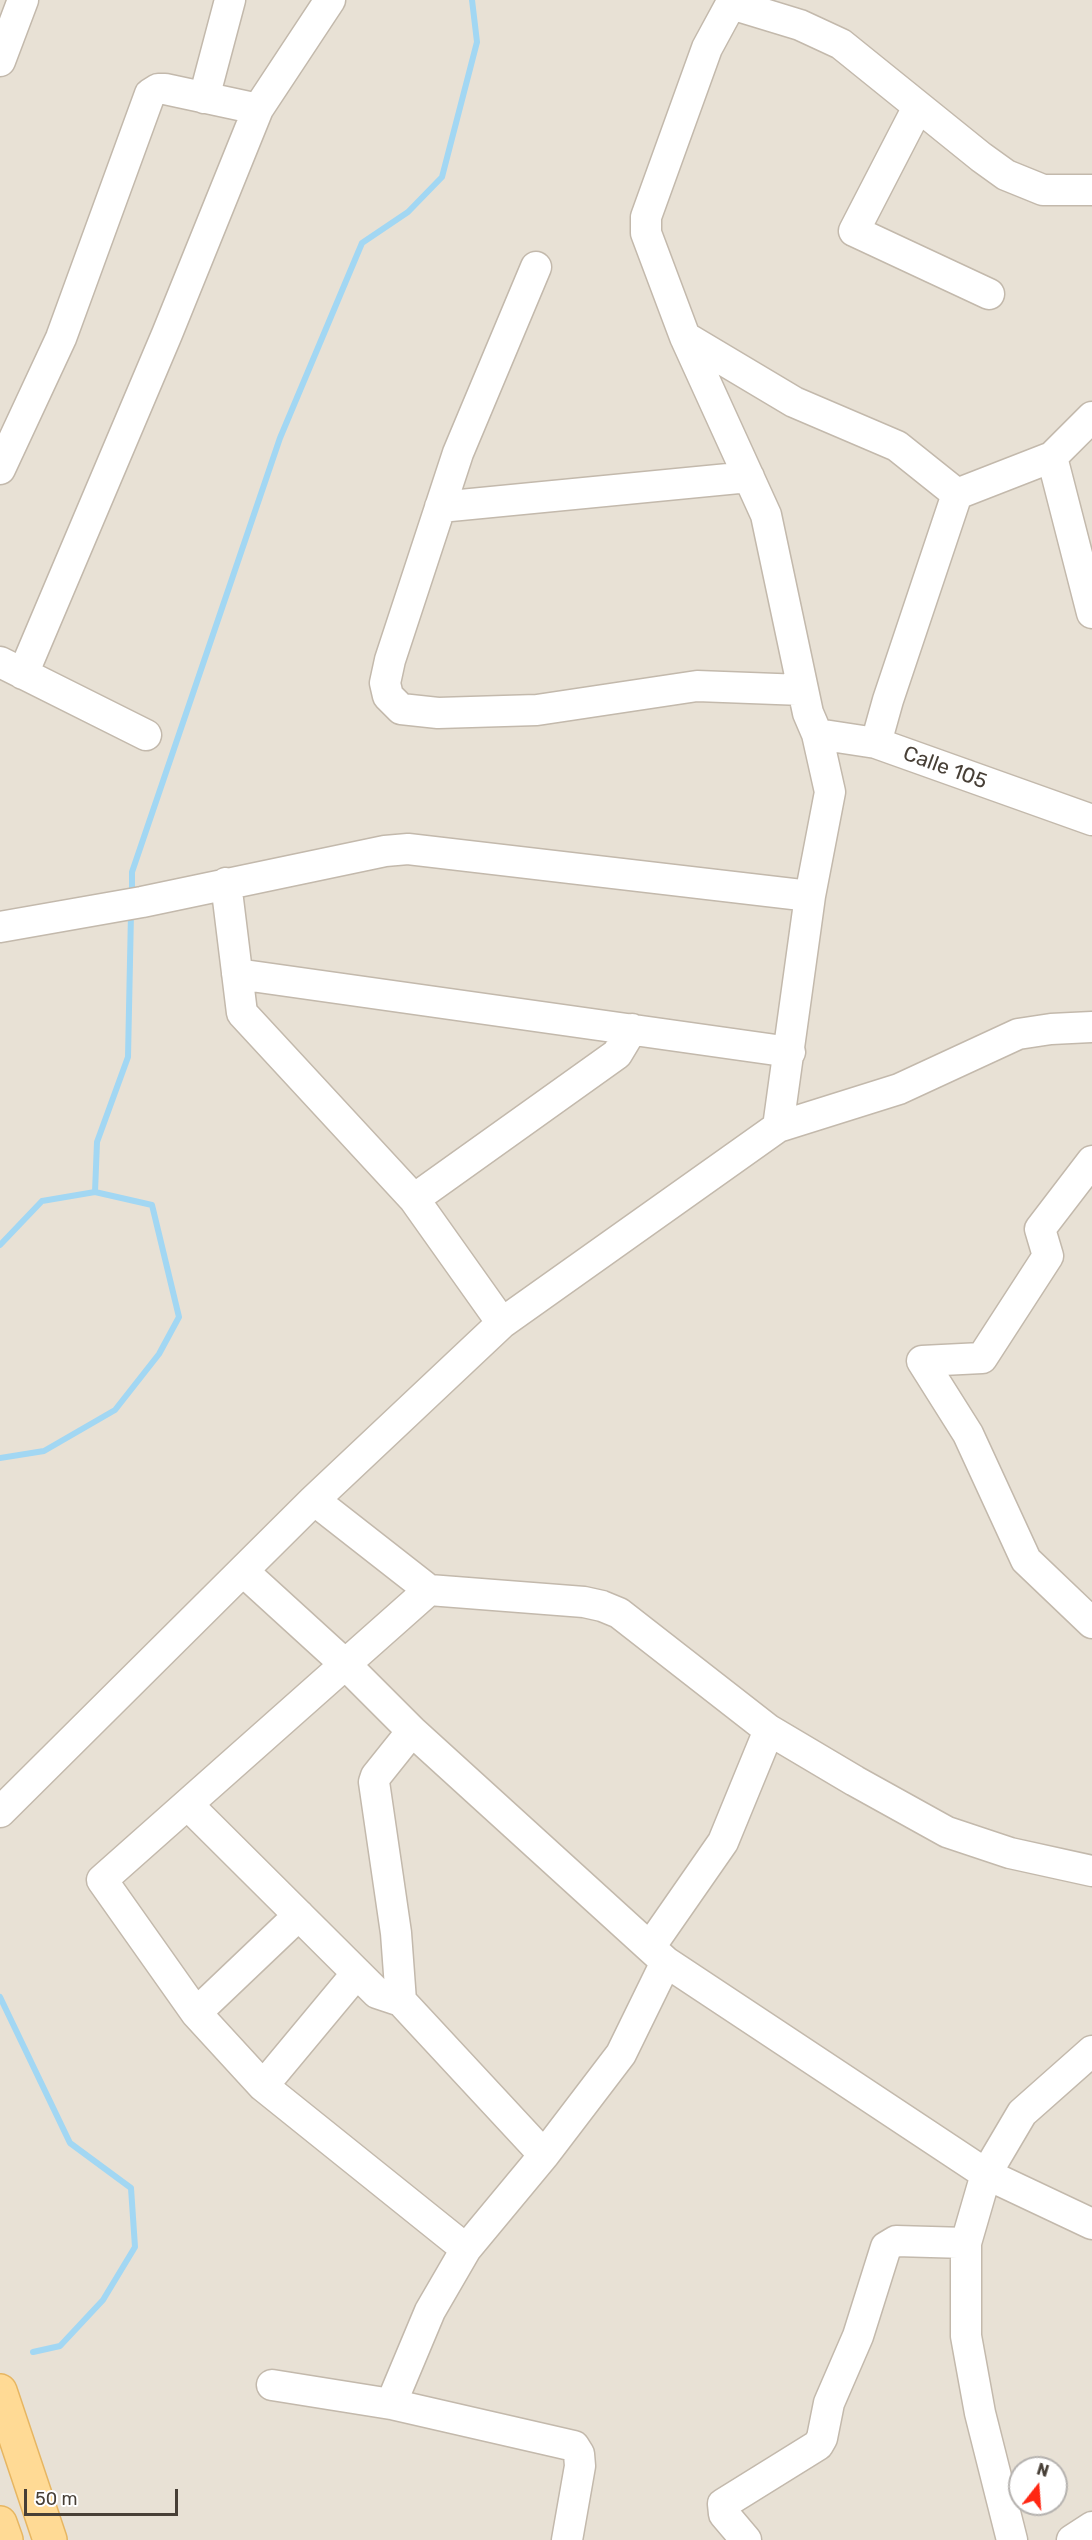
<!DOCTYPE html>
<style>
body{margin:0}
#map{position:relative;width:1092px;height:2540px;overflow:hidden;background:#f4efe7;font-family:Rubik,sans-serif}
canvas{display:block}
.north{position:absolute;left:1008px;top:2456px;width:60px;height:60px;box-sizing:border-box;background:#fff;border:2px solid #b5b2af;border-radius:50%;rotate:17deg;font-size:16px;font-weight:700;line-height:24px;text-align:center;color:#473f36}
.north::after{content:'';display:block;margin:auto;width:21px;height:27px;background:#ff2713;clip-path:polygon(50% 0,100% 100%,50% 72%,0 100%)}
.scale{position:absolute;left:24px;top:2489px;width:154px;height:27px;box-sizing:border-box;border:3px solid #473f36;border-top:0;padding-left:8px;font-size:18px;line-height:21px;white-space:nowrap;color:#473f36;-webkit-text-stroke:4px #fff;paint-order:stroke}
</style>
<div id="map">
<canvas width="1092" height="2540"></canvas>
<div class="north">N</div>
<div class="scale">50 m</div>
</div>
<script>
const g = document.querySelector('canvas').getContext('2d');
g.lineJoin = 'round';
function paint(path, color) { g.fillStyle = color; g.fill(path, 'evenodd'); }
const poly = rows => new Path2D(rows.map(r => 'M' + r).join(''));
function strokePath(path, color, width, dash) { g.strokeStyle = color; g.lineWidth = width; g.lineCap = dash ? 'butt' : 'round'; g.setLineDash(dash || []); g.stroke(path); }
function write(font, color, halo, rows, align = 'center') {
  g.font = font + ' Rubik,sans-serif'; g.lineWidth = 4.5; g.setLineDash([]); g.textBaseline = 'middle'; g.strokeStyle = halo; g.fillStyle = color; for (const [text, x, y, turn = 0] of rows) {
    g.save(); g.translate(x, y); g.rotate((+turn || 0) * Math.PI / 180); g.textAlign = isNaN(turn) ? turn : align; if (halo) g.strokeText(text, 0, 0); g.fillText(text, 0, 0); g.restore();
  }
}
const residential = poly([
 [0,0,1092,0,1092,2540,0,2540],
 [1020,2468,1056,2468,1056,2504,1020,2504]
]);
const stream = poly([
 [132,897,132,872,280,438,362,243,408,212,442,177,477,42,472,0],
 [0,1245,42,1201,95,1192],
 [0,1458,44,1451,115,1410,159,1354,179,1317,152,1205,95,1192,97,1142,128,1057,131,913],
 [0,1997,70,2143,131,2188,135,2247,103,2300,60,2346,33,2352]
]);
const minor = poly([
 [733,0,707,48,646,217,646,233,685,337,766,515,808,713,817,734,876,743,1092,820],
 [731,4,800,25,841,44,981,157,1006,175,1043,190,1092,190],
 [0,61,23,0],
 [204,98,230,0],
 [918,107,854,231,989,294],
 [536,267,458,453,390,660,385,683,388,696,401,709,438,713,537,710,697,686,803,690],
 [685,337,794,402,897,446,957,494,888,700,876,743],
 [1052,457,1092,613],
 [0,469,61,338,150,94,158,89,165,89,258,109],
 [957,494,1052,457,1092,417],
 [440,507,749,477],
 [0,662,146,735],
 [23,674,167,334,258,109,330,0],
 [226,883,242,1013,414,1199,502,1323],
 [0,927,142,902,385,851,408,849,810,896],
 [237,974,790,1052],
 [778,1127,810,896,830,792,817,734],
 [1092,1161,1040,1229,1048,1256,982,1358,922,1361,968,1434,1026,1560,1092,1623],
 [414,1199,617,1054,632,1029],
 [314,1500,429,1590,584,1602,602,1606,619,1613,769,1730,855,1781,947,1832,1010,1853,1092,1871],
 [244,1572,346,1665,412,1731,666,1962,986,2174,1092,2224],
 [429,1590,102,1880,196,2013,263,2086,466,2249],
 [412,1731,376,1776,374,1782,396,1933,401,2001,544,2155],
 [188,1805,377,1993,401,2001],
 [0,1812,314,1500,502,1323,778,1127,899,1089,1018,1034,1051,1029,1092,1027],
 [650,1947,723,1842,769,1730],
 [196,2013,299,1915],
 [263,2086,357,1973],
 [272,2385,391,2404,574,2446,579,2454,580,2466,567,2540],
 [391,2404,430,2311,466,2249,544,2155,621,2054,666,1962],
 [746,2540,724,2514,723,2504,818,2445,822,2438,829,2403,858,2336,886,2247,896,2241,966,2243],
 [1012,2540,980,2413,966,2336,966,2243,986,2174,1022,2113,1092,2051],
 [1072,2540,1092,2527]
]);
const major = poly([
 [0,2391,50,2540],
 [0,2523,6,2540]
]);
const streetNames = [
 ["Calle 105",945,768,20]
];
paint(residential, '#e8e1d5');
strokePath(stream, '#a2d7f3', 6);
strokePath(minor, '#c3b9ac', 33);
strokePath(major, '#e7b662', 36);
strokePath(minor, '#fff', 30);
strokePath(major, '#ffda95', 33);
write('21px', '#473f36', '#fff', streetNames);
</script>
